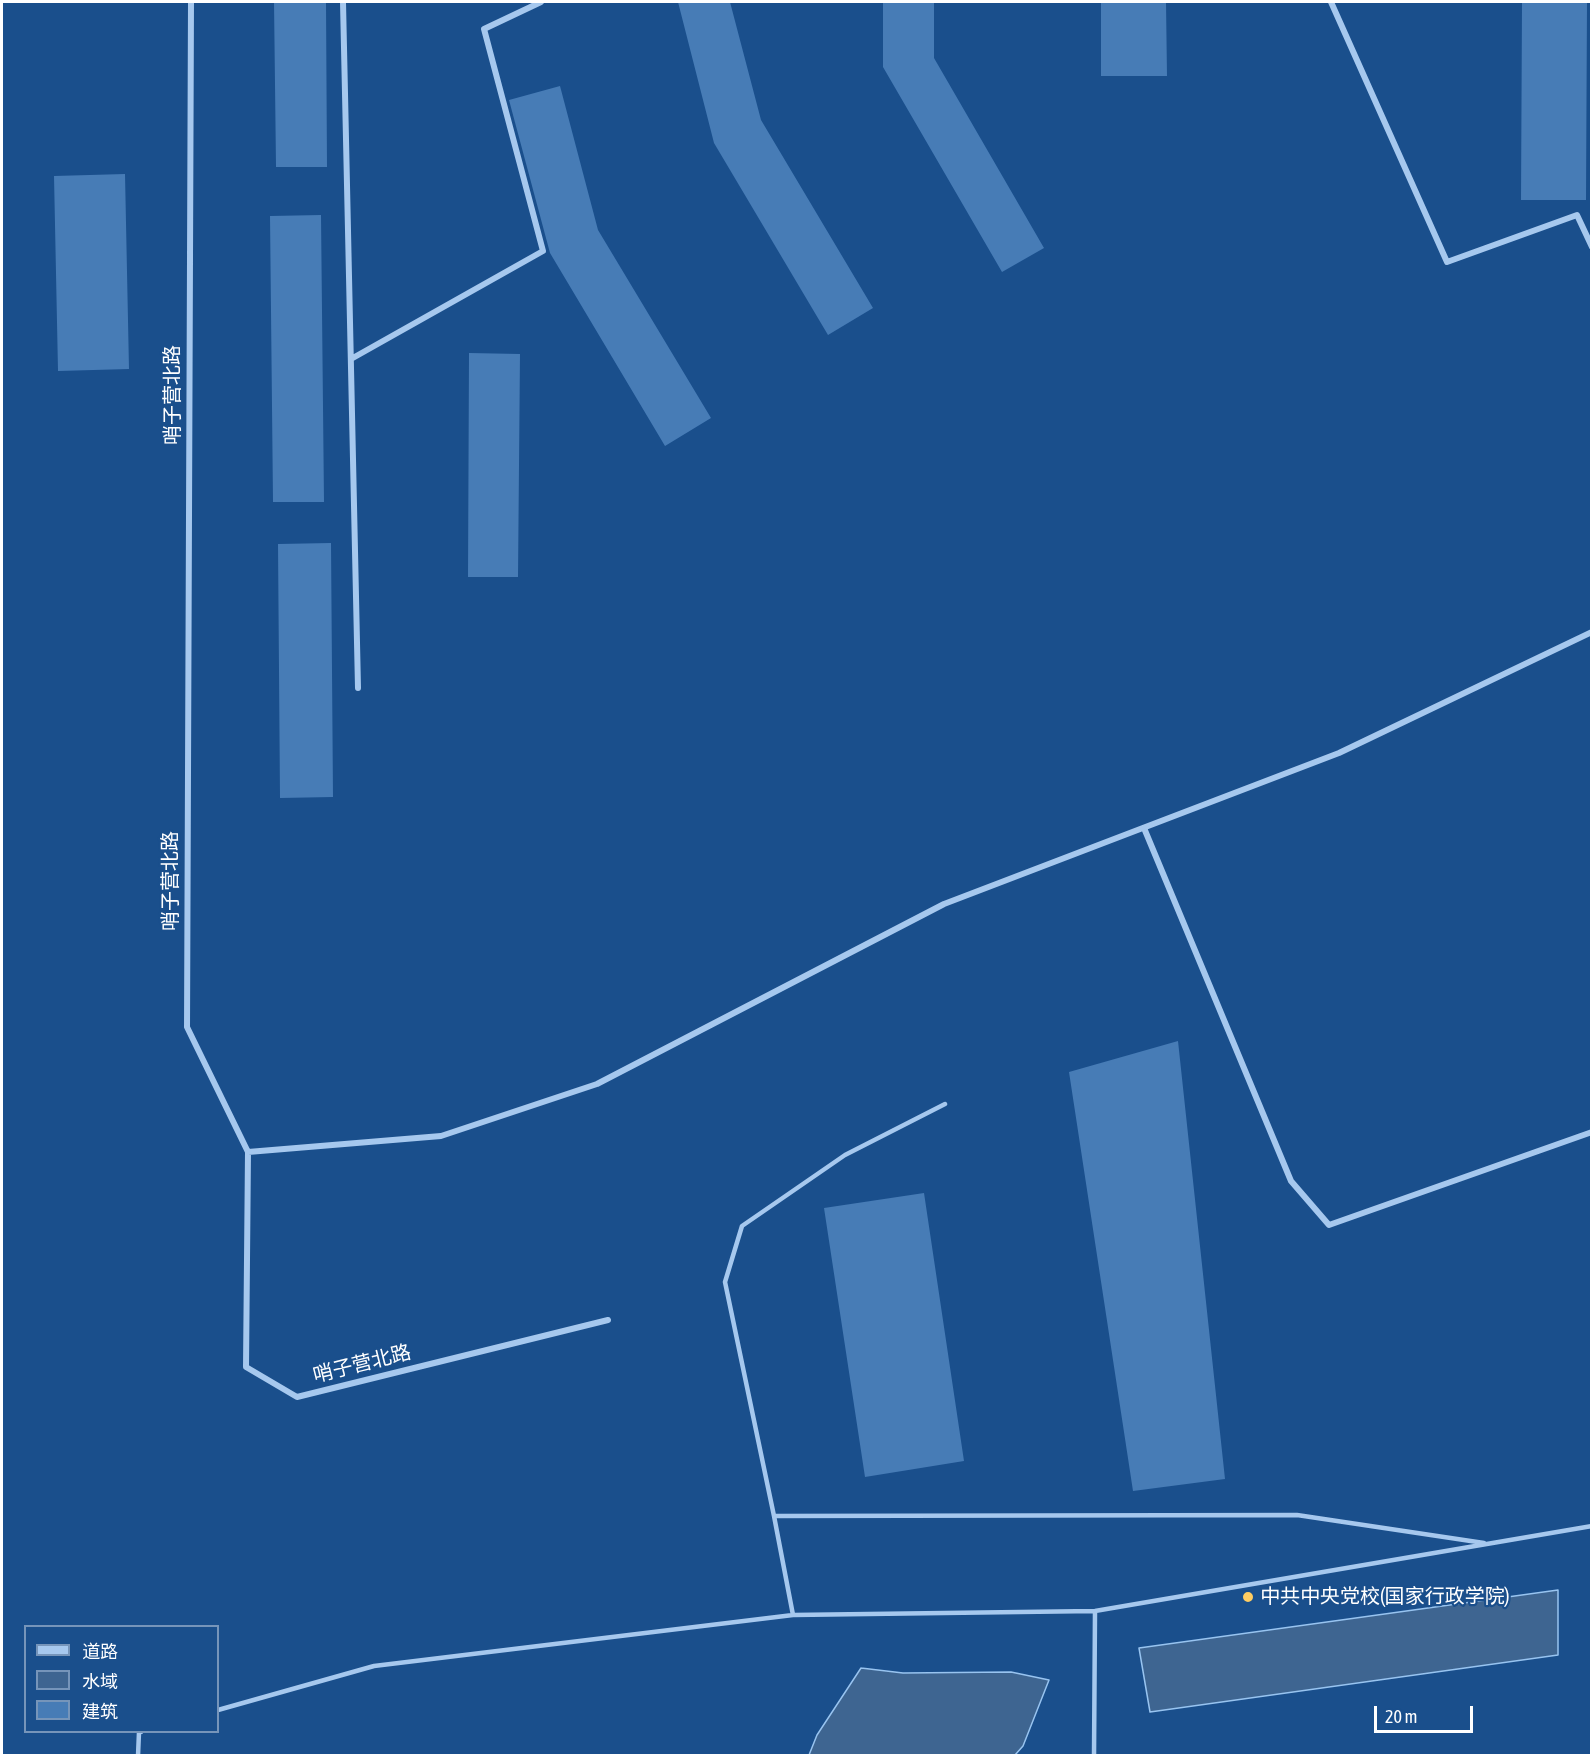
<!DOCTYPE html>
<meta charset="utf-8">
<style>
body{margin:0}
#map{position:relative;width:1593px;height:1757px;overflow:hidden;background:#1a4f8c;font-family:"Asap Condensed","Noto Sans SC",sans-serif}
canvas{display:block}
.frame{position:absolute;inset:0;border:3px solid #fff;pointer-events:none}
.legend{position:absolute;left:24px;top:1625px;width:195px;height:108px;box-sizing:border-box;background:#1a4f8c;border:2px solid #7695ba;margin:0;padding:8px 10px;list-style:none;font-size:18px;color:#fff}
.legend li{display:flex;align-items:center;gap:12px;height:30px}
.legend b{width:30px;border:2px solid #7695ba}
.scale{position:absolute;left:1374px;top:1706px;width:99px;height:27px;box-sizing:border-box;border:3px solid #fff;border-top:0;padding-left:8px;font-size:18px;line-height:21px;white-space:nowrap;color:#fff;-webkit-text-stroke:4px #1a4f8c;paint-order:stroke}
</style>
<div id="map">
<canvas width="1593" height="1757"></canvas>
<div class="frame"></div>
<ul class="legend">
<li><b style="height:8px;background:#a6c8ee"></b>道路</li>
<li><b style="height:16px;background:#3e6591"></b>水域</li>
<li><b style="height:16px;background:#477cb6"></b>建筑</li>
</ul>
<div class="scale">20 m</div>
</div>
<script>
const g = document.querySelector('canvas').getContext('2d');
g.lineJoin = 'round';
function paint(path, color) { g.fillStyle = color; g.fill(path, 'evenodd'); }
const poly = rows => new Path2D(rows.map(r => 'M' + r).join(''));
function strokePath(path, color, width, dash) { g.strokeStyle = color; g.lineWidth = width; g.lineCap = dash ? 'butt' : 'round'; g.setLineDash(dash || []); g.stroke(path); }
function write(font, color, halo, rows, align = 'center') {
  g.font = font + ' "Asap Condensed","Noto Sans SC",sans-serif'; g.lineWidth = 4.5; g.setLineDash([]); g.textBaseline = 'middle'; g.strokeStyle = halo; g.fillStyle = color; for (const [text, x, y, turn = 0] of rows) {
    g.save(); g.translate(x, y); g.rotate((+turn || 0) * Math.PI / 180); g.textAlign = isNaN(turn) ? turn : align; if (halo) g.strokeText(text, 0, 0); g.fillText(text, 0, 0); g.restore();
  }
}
const water = poly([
 [1558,1590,1558,1655,1150,1712,1139,1648,1558,1590],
 [861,1668,903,1673,1011,1672,1049,1680,1023,1746,1015,1755,809,1755,817,1735,861,1668]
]);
const building = poly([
 [274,2,326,2,327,167,276,167],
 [678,2,730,2,761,120,873,308,828,335,714,143],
 [883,2,934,2,934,58,1044,248,1002,272,883,67],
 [1101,2,1166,2,1167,76,1101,76],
 [1522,2,1587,2,1586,200,1521,200],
 [560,86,598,230,711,418,665,446,550,253,509,100],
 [125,174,129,369,58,371,54,176],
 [321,215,324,502,273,502,270,216],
 [469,353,520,354,518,577,468,577],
 [331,543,333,797,280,798,278,544],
 [1178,1041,1225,1479,1133,1491,1069,1072],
 [924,1193,964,1461,865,1477,824,1208]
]);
const lane = poly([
 [774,1516,725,1282,742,1226,845,1155,945,1104],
 [793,1615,774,1516,1297,1515,1484,1543],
 [218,1710,374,1666,793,1615,1095,1611,1592,1526],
 [138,1756,139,1732,141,1732],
 [1094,1756,1095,1611]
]);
const street = poly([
 [191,2,187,1027,248,1152,246,1367,297,1397,608,1320],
 [343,2,358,688],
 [1331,2,1447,262,1577,215,1592,247],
 [351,359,543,251,484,29,541,2],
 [1144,828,1291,1181,1329,1225,1592,1132],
 [248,1152,441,1136,597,1084,944,904,1339,753,1592,632]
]);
const markers = [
 [1248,1597,6,"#ffcd62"]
];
const streetNames = [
 ["哨子营北路",173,395,-90],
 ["哨子营北路",171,881,-90],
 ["哨子营北路",362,1364,-14]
];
const poiNames = [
 ["中共中央党校(国家行政学院)",1260,1597]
];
paint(water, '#3e6591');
strokePath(water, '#98c4f0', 1.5);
paint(building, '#477cb6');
strokePath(lane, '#a6c8ee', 4.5);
strokePath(street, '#a6c8ee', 6);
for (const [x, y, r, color] of markers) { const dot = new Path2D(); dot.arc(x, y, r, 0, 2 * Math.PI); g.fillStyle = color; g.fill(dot); strokePath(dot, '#1a4f8c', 2); }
write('20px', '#fff', '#1a4f8c', streetNames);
write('20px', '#fff', '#1a4f8c', poiNames, 'left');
</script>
